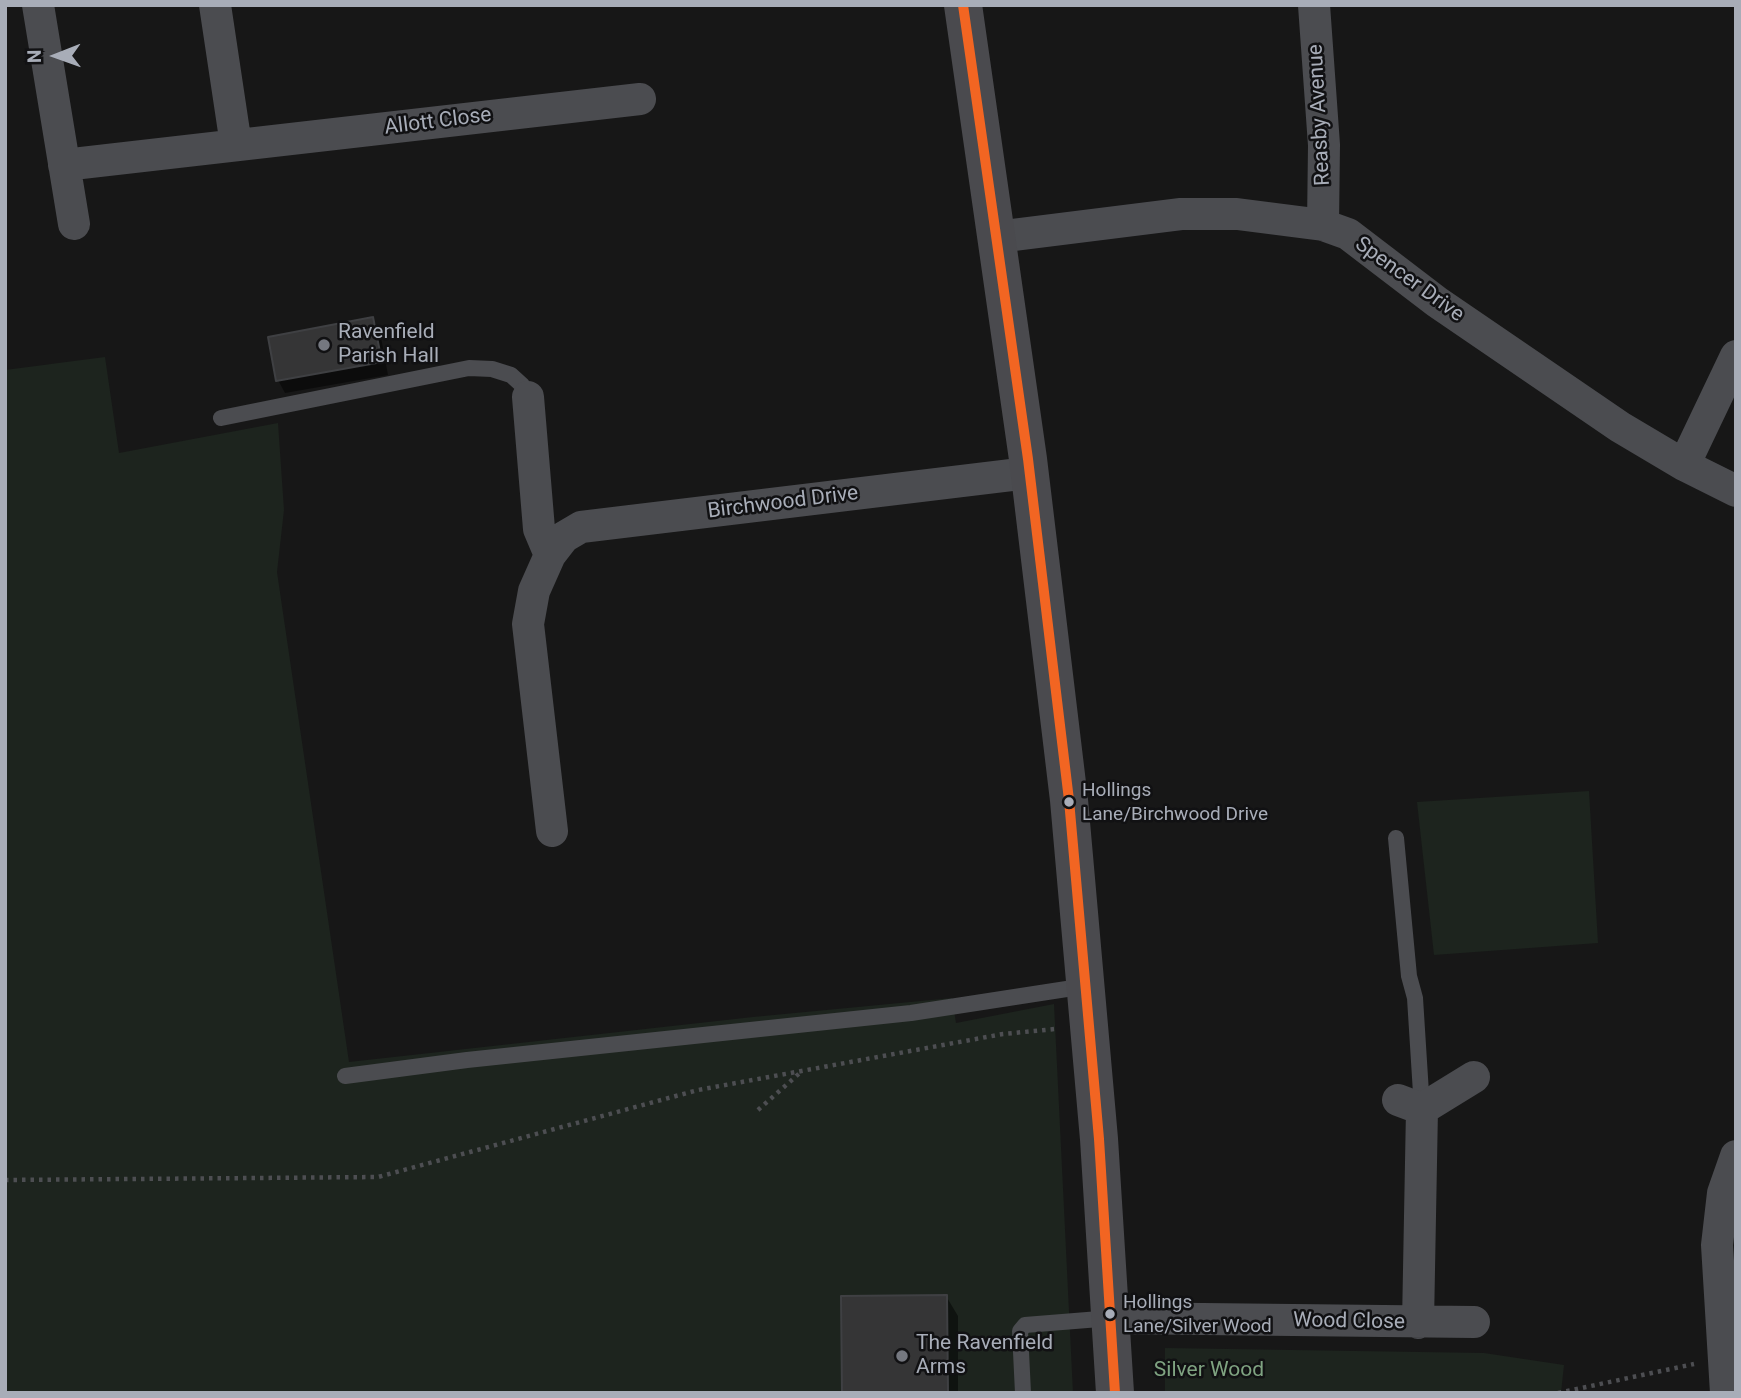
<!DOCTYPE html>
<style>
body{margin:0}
#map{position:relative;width:1741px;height:1398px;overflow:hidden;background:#171717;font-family:Roboto,sans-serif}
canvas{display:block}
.frame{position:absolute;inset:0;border:7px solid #a8adb8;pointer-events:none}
.north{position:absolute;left:21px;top:21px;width:70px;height:70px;-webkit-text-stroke:5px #111113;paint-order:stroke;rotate:269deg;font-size:19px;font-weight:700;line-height:28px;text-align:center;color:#a8adb8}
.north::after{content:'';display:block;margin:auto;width:24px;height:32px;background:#a8adb8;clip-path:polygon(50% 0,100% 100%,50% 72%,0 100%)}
</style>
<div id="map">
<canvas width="1741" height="1398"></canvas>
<div class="frame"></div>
<div class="north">N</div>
</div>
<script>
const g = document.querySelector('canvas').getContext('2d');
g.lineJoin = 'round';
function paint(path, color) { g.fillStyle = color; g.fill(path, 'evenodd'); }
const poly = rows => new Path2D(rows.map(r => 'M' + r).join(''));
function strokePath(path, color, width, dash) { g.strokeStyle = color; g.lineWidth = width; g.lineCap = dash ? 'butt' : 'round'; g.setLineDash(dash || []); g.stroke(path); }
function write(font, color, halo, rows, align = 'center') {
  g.font = font + ' Roboto,sans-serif'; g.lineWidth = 5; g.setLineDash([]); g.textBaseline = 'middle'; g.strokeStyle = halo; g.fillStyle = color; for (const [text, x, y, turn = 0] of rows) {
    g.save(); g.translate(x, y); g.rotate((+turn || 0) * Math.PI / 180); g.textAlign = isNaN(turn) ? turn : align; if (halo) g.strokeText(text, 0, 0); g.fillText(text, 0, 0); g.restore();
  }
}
const green = poly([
 [105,357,119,453,278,423,284,510,277,572,349,1062,753,1017,952,998,956,1023,1054,1004,1073,1393,5,1393,5,370],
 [1589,791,1598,943,1434,955,1417,802],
 [1165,1348,1484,1353,1564,1365,1561,1393,1165,1393]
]);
const shadow = poly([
 [373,319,380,332,388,375,285,393,278,380],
 [946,1296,958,1316,958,1393,844,1393]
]);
const building = poly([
 [373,317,382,362,276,381,268,337,373,317],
 [947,1295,948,1393,842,1393,841,1296,947,1295]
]);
const path = poly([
 [758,1110,802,1071],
 [5,1180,378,1177,698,1090,1003,1034,1055,1029],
 [1558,1393,1694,1364]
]);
const lane = poly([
 [221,418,469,368,492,369,511,375,522,385,528,397],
 [1396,838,1409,976,1415,998,1422,1109],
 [345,1076,467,1060,911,1013,1086,986],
 [1023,1393,1020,1331,1025,1325,1112,1318]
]);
const street = poly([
 [38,5,74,224],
 [215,5,236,145],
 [1314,5,1324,145,1323,225],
 [64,165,640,99],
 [997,237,1181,214,1237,214,1323,225,1348,234,1437,302,1620,427,1684,465,1736,491],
 [528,397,539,529,550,555],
 [1684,465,1736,356],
 [552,831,528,624,534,591,550,555,564,537,581,527,1028,473],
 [1398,1100,1422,1109,1474,1077],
 [1112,1318,1474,1322],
 [1418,1323,1422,1109],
 [1726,1393,1717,1245,1723,1193,1736,1156]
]);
const secondary = poly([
 [963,5,1028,459,1069,800,1099,1139,1115,1393]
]);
const bus1 = poly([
 [963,5,1028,459,1069,800,1099,1139,1115,1393]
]);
const markers = [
 [324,345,7,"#757880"],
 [1069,802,6,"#a8adb8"],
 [1110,1314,6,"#a8adb8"],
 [902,1356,7,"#757880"]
];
const busNames = [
 ["Hollings",1082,791],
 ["Lane/Birchwood Drive",1082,815],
 ["Hollings",1123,1303],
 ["Lane/Silver Wood",1123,1327]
];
const streetNames = [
 ["Reasby Avenue",1320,115,-93],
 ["Allott Close",438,122,-7],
 ["Spencer Drive",1409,280,36],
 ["Birchwood Drive",783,503,-7],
 ["Wood Close",1349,1322,1]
];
const poiNames = [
 ["Ravenfield",338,333],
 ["Parish Hall",338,357],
 ["The Ravenfield",916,1344],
 ["Arms",916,1368]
];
const parkNames = [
 ["Silver Wood",1209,1371]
];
paint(green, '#1d241e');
paint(shadow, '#0007');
paint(building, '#353536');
strokePath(building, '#3f4043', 2);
strokePath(path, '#4d4e52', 4.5, [3.5, 5]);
strokePath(lane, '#4b4c50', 16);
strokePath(street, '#4b4c50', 32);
strokePath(secondary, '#4a4a4e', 38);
strokePath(bus1, '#f26522', 10);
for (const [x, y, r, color] of markers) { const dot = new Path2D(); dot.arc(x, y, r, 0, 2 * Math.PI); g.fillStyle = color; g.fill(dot); strokePath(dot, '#111113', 2.5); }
write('19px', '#a8adb8', '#111113', busNames, 'left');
write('21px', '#a8adb8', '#111113', streetNames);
write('21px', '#a8adb8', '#111113', poiNames, 'left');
write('21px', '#7fa381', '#111113', parkNames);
</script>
